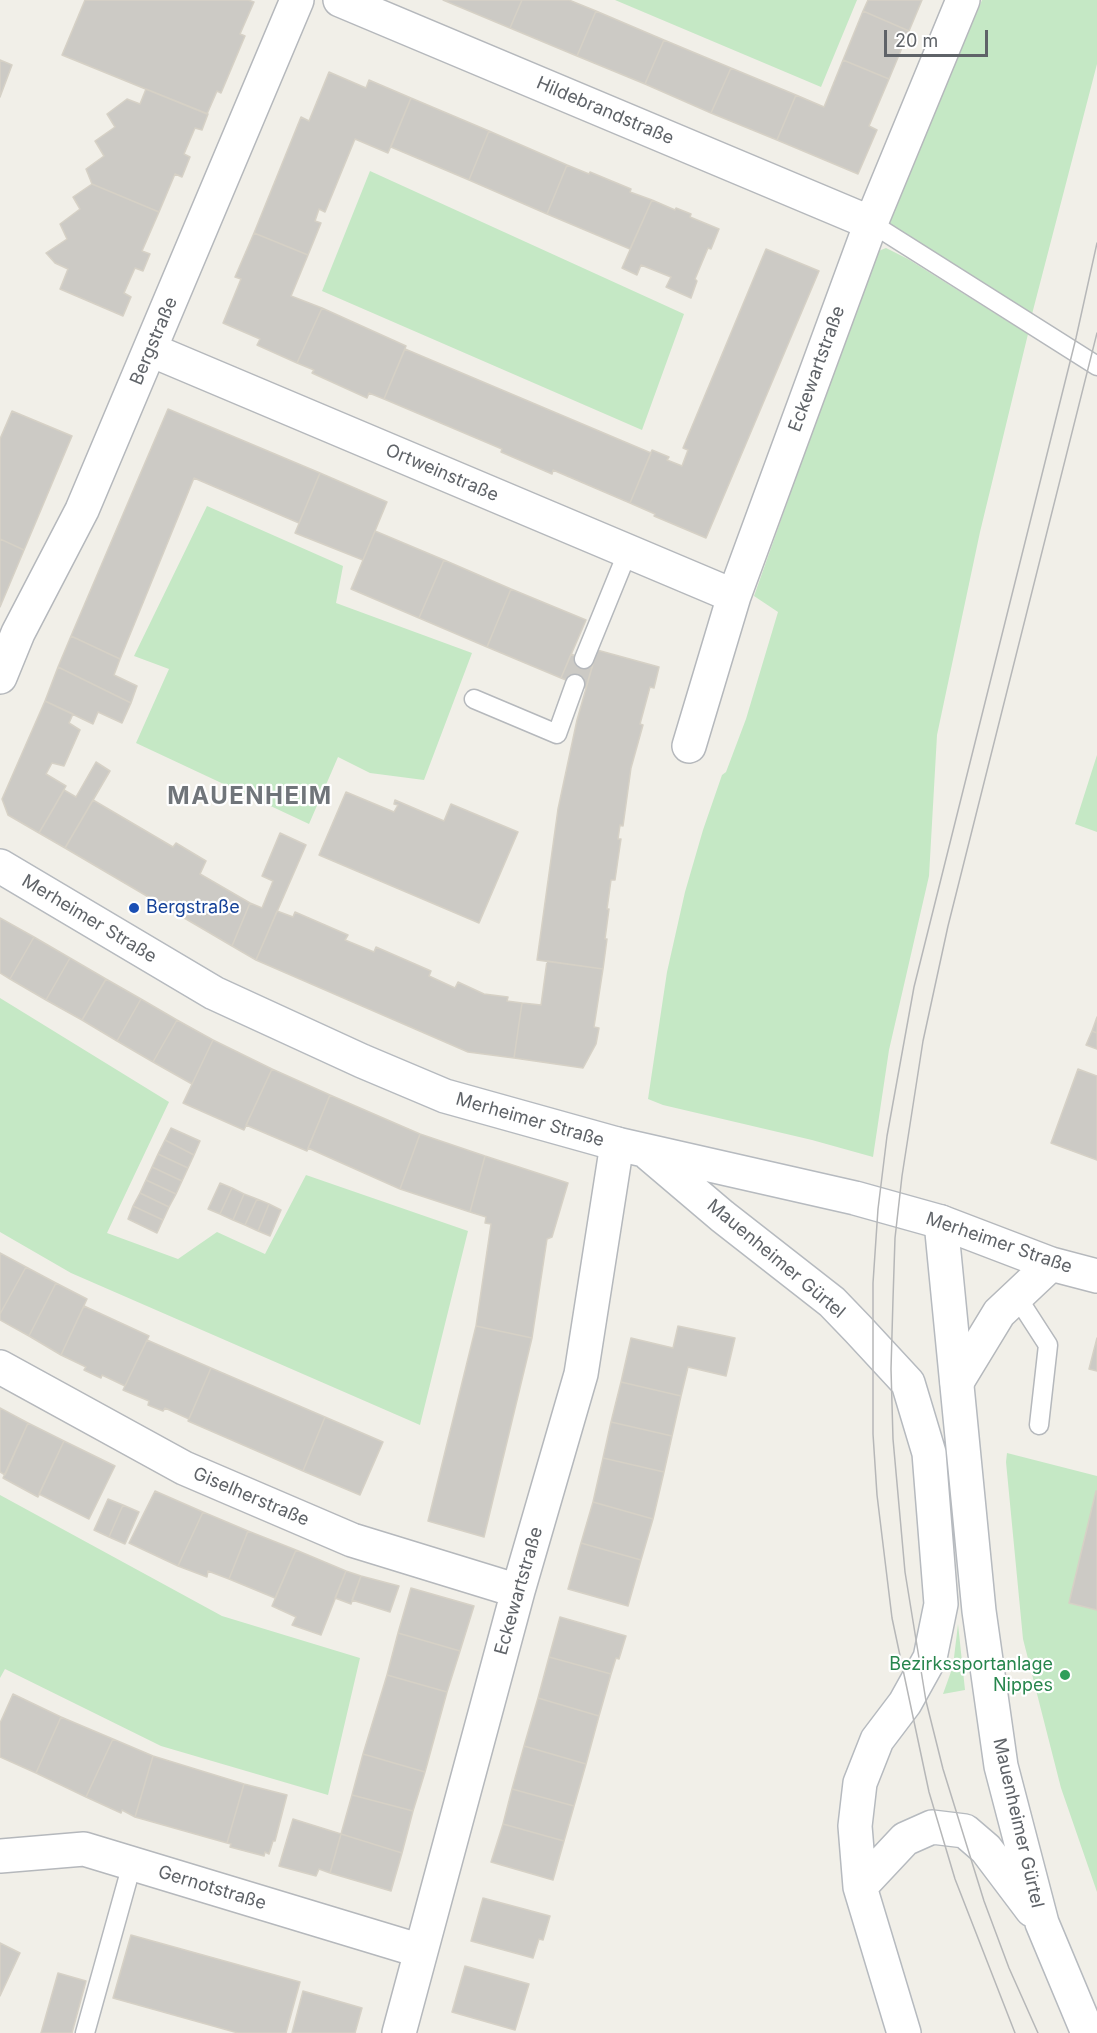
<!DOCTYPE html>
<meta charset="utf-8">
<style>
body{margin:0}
#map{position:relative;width:1097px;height:2033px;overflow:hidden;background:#f1efe8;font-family:Inter,sans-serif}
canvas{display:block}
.scale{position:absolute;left:884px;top:30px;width:104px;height:27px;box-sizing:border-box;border:3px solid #5f6368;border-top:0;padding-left:8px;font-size:18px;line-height:21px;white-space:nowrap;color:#5f6368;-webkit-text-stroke:4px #fff;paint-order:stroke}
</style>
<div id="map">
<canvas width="1097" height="2033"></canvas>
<div class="scale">20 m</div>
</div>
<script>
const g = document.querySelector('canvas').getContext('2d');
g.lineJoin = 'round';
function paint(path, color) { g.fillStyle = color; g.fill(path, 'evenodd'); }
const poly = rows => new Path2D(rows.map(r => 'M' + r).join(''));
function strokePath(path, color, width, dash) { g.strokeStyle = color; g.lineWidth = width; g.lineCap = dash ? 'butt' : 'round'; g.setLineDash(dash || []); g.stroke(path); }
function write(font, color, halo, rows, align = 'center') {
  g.font = font + ' Inter,sans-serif'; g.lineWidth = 4.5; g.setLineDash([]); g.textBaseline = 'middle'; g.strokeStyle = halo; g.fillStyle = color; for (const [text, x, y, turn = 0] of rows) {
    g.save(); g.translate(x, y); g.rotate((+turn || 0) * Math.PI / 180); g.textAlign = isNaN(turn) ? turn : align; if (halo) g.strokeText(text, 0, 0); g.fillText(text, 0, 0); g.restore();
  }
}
const green = poly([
 [615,0,857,0,821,87],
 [982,0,1097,0,1097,64,1031,318,887,227],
 [370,171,684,314,642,430,322,291],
 [886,248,908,259,1028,334,980,532,937,735,929,876,889,1050,873,1157,812,1140,663,1105,648,1099,667,972,685,892,703,830,722,775,726,772,746,719,778,612,754,596,876,252],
 [207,506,343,566,336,603,472,653,424,780,370,773,338,757,309,824,136,743,169,669,134,656],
 [1097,755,1097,832,1075,824],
 [0,998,169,1102,107,1233,178,1259,217,1232,265,1254,306,1175,468,1231,420,1425,71,1273,0,1232],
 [1007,1453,1097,1476,1097,1892,1061,1788,1023,1639,1006,1462],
 [0,1495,222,1616,360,1658,328,1795,161,1746,5,1669,0,1678],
 [958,1624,965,1690,943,1694,953,1666]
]);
const building = poly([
 [85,0,248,0,254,2,240,34,245,36,221,93,217,91,207,114,62,55,85,0],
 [443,0,522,0,510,28,443,0],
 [522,0,569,0,596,11,577,56,510,28,522,0],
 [868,0,922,0,909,31,863,11,868,0],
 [596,11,664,40,645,84,577,56,596,11],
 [863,11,909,31,889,79,843,60,863,11],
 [664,40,731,68,711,113,645,84,664,40],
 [0,60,12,65,0,97,0,60],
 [843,60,889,79,869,126,877,130,858,174,777,140,796,95,824,107,843,60],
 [731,68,796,95,777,140,711,113,731,68],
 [329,72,366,88,369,80,411,98,388,153,355,139,325,212,319,209,315,221,321,223,308,255,254,233,301,117,309,121,329,72],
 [146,89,208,114,202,130,195,128,184,154,190,157,182,177,175,174,159,212,92,184,86,169,104,156,95,141,115,127,107,114,127,99,140,104,146,89],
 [411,98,489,131,469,180,391,147,411,98],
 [489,131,567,165,547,214,469,180,489,131],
 [567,165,589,174,590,172,631,189,630,192,652,200,630,249,547,214,567,165],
 [92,184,159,212,142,251,150,254,143,271,135,268,124,293,131,297,123,316,60,289,68,269,55,263,46,253,67,239,60,224,80,209,73,197,92,184],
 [652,200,675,210,676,208,691,214,690,217,719,229,711,249,708,248,695,279,697,281,691,298,666,287,671,277,641,265,637,275,622,268,652,200],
 [254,233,308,255,291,296,322,308,297,363,257,345,260,339,223,323,241,279,235,277,254,233],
 [766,249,819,271,706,538,654,516,655,514,630,503,652,450,669,457,667,460,682,466,688,450,683,448,766,249],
 [322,308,406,346,384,399,369,393,367,398,312,373,314,370,297,363,322,308],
 [405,349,651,453,630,503,553,470,552,474,501,452,502,449,384,399,405,349],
 [168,409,320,473,299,523,194,478,120,659,71,636,168,409],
 [12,411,72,436,24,550,0,539,0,439,12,411],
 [320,473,387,502,363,560,295,533,320,473],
 [375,531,444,560,419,618,351,589,375,531],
 [0,539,24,550,0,607,0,539],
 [444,560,511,589,487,647,419,618,444,560],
 [511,589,586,620,561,678,487,647,511,589],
 [71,636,120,659,114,675,137,686,131,703,58,667,71,636],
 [597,650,659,667,654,688,650,687,640,724,643,725,631,768,623,826,620,825,618,839,621,839,618,859,615,880,611,880,607,909,609,909,605,939,607,939,603,969,537,960,558,809,577,720,597,650],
 [571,654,593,663,586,688,561,678,571,654],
 [58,667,131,703,122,723,98,712,93,724,45,701,58,667],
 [45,701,73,714,69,723,80,730,64,766,52,763,46,774,66,786,39,833,8,815,2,799,45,701],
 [96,762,110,771,65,848,39,833,64,790,76,797,96,762],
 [346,792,394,812,398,805,394,804,395,800,444,821,451,804,518,832,479,923,319,855,346,792],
 [93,800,173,847,176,843,206,861,200,874,250,903,232,946,65,848,93,800],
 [280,833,306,845,256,960,232,946,250,903,262,908,273,881,262,876,280,833],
 [277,911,293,917,295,912,348,935,345,940,374,952,376,947,431,971,429,976,455,988,458,982,484,994,508,997,507,1001,522,1003,514,1058,468,1052,256,960,277,911],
 [0,918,34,937,10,979,0,973,0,918],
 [34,937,70,958,46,1000,10,979,34,937],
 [70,958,106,979,82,1020,46,1000,70,958],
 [547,961,603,969,594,1027,599,1028,596,1044,583,1068,514,1058,522,1003,541,1005,547,961],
 [106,979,141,999,117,1041,82,1020,106,979],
 [141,999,177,1020,153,1062,117,1041,141,999],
 [1097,1017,1097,1033,1092,1031,1097,1017],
 [177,1020,213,1040,192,1084,153,1062,177,1020],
 [1092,1031,1097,1033,1097,1049,1086,1045,1092,1031],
 [213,1040,272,1069,244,1130,183,1103,213,1040],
 [272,1069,330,1095,307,1151,246,1125,272,1069],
 [1078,1069,1097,1076,1097,1160,1051,1143,1078,1069],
 [330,1095,420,1134,400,1189,308,1148,330,1095],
 [171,1128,200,1141,194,1155,165,1140,171,1128],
 [420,1134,485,1156,470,1212,400,1189,420,1134],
 [165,1140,194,1155,188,1168,158,1154,165,1140],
 [158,1154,188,1168,182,1181,152,1167,158,1154],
 [485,1156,568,1183,552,1237,547,1239,532,1338,476,1326,491,1224,485,1223,486,1217,470,1212,485,1156],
 [152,1167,182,1181,176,1194,146,1180,152,1167],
 [146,1180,176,1194,169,1207,140,1193,146,1180],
 [220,1183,232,1188,220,1214,208,1209,220,1183],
 [232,1188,244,1194,233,1220,220,1214,232,1188],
 [140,1193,169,1207,163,1220,133,1206,140,1193],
 [244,1194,257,1199,245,1225,233,1220,244,1194],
 [257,1199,269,1204,258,1231,245,1225,257,1199],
 [269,1204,281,1210,270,1236,258,1231,269,1204],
 [133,1206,163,1220,157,1233,128,1219,133,1206],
 [0,1253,26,1267,0,1314,0,1253],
 [26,1267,56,1283,29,1336,0,1320,0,1314,26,1267],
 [56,1283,87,1299,61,1355,29,1336,56,1283],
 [84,1306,149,1336,125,1386,102,1375,101,1378,84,1370,86,1367,61,1355,84,1306],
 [476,1326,532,1338,484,1537,428,1521,476,1326],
 [678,1326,735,1338,726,1376,688,1367,681,1396,621,1382,631,1338,673,1348,678,1326],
 [1097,1338,1097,1371,1089,1369,1097,1338],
 [147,1340,211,1368,189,1419,165,1408,163,1411,148,1405,149,1401,123,1390,147,1340],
 [211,1368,325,1417,303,1471,188,1421,211,1368],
 [621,1382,681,1396,672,1436,611,1422,621,1382],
 [0,1408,28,1423,5,1475,0,1472,0,1408],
 [325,1417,383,1442,360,1495,303,1471,325,1417],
 [611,1422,672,1436,664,1472,603,1458,611,1422],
 [28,1423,64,1441,38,1497,3,1478,28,1423],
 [64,1441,115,1466,89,1519,39,1494,64,1441],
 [603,1458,664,1472,653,1519,593,1502,603,1458],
 [155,1491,203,1512,178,1566,129,1543,155,1491],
 [1096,1491,1097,1491,1097,1610,1069,1603,1096,1491],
 [108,1499,123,1505,109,1537,94,1530,108,1499],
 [593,1502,653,1519,641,1560,581,1543,593,1502],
 [123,1505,139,1512,125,1544,109,1537,123,1505],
 [203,1512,248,1531,229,1579,208,1571,207,1577,178,1566,203,1512],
 [248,1531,296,1550,275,1598,229,1579,248,1531],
 [581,1543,641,1560,628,1606,568,1589,581,1543],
 [296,1550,346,1571,321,1635,292,1625,296,1617,272,1606,296,1550],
 [346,1571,361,1576,351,1604,335,1598,346,1571],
 [361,1576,399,1586,390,1612,352,1600,361,1576],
 [411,1588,474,1606,460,1651,398,1633,411,1588],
 [560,1617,626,1636,619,1659,616,1658,611,1674,549,1657,560,1617],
 [398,1633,460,1651,447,1692,387,1675,398,1633],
 [549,1657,611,1674,599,1716,538,1698,549,1657],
 [387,1675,447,1692,425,1772,363,1754,387,1675],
 [13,1694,61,1717,36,1773,0,1757,0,1723,13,1694],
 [538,1698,599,1716,586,1764,524,1746,538,1698],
 [61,1717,113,1739,86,1797,36,1773,61,1717],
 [113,1739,153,1756,135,1817,122,1810,121,1813,86,1797,113,1739],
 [524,1746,586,1764,574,1806,512,1789,524,1746],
 [363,1754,425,1772,413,1811,352,1795,363,1754],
 [153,1756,244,1784,227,1843,135,1817,153,1756],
 [244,1784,287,1795,275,1841,273,1841,269,1854,265,1852,264,1856,230,1847,231,1844,227,1843,244,1784],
 [512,1789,574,1806,564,1841,503,1824,512,1789],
 [352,1795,413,1811,402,1853,341,1834,352,1795],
 [293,1819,341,1834,330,1873,319,1869,316,1876,279,1866,293,1819],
 [503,1824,564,1841,553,1880,491,1862,503,1824],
 [341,1834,402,1853,391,1891,330,1873,341,1834],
 [483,1898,550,1916,543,1940,539,1939,533,1958,471,1941,483,1898],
 [131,1935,300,1982,286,2033,238,2033,113,1998,131,1935],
 [0,1943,20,1953,0,1996,0,1943],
 [465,1966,529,1984,515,2030,452,2012,465,1966],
 [58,1973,86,1981,72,2033,41,2033,58,1973],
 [303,1991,362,2008,355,2033,292,2033,303,1991]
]);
const lane = poly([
 [871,223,1097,366],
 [584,659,628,551],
 [474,699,557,734,575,684],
 [1017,1297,1048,1345,1039,1425],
 [85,2033,132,1864]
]);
const street = poly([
 [340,0,871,223],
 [151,350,734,596],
 [0,677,18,633,82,510,297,0],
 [689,746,734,596,871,223,963,0],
 [941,1222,1051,1264,1097,1276],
 [0,1367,184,1468,352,1540,518,1591],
 [957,1382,999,1313,1051,1264],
 [0,1856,84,1849,421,1951],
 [399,2033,518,1591,581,1374,617,1144]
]);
const secondary = poly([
 [0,866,214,993,362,1061,445,1096,617,1144,855,1198,941,1222,979,1611,1001,1766,1042,1923,1088,2033],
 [649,1154,722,1216,832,1302,858,1329,908,1383,929,1453,941,1604,930,1658,905,1703,877,1740,860,1783,855,1826,860,1887,904,2033],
 [860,1887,905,1839,932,1827,965,1831,986,1849,1032,1910]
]);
const tram = poly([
 [1015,2033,955,1879,929,1792,892,1618,877,1495,873,1434,873,1283,878,1209,887,1136,914,987,1076,338,1097,243],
 [1038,2033,1009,1968,984,1901,943,1769,926,1701,905,1572,893,1439,891,1369,893,1299,895,1238,902,1176,923,1041,948,926,1097,333]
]);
const markers = [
 [134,908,6,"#1a4fb4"],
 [1065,1675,6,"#2e9e5b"]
];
const streetNames = [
 ["Hildebrandstraße",605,111,23],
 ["Bergstraße",154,341,-67],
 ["Eckewartstraße",817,369,-70],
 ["Ortweinstraße",442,473,23],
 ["Merheimer Straße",89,919,31],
 ["Merheimer Straße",530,1120,16],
 ["Merheimer Straße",999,1243,19],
 ["Mauenheimer Gürtel",776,1259,40],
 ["Giselherstraße",251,1497,23],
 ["Eckewartstraße",519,1591,-74],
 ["Mauenheimer Gürtel",1018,1823,77],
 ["Gernotstraße",212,1888,17]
];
const transitNames = [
 ["Bergstraße",146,908]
];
const leisureNames = [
 ["Bezirkssportanlage",1053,1665],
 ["Nippes",1053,1686]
];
const districtNames = [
 ["MAUENHEIM",250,797]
];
paint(green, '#c5e8c5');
paint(building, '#cccac5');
strokePath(building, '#d6d1c6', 1.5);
strokePath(lane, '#b5b8bc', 21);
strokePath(street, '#b5b8bc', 36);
strokePath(secondary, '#b6babf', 36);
strokePath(lane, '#fff', 18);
strokePath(street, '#fff', 33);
strokePath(secondary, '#fff', 33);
strokePath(tram, '#b6b7b8', 1.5);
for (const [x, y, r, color] of markers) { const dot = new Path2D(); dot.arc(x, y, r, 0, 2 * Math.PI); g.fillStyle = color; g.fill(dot); strokePath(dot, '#fff', 2); }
write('18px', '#5f6368', '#fff', streetNames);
write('18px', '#164399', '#fff', transitNames, 'left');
write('18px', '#27864d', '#fff', leisureNames, 'right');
g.letterSpacing = '1.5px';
write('bold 24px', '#70757a', '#fff', districtNames);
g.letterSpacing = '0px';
</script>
